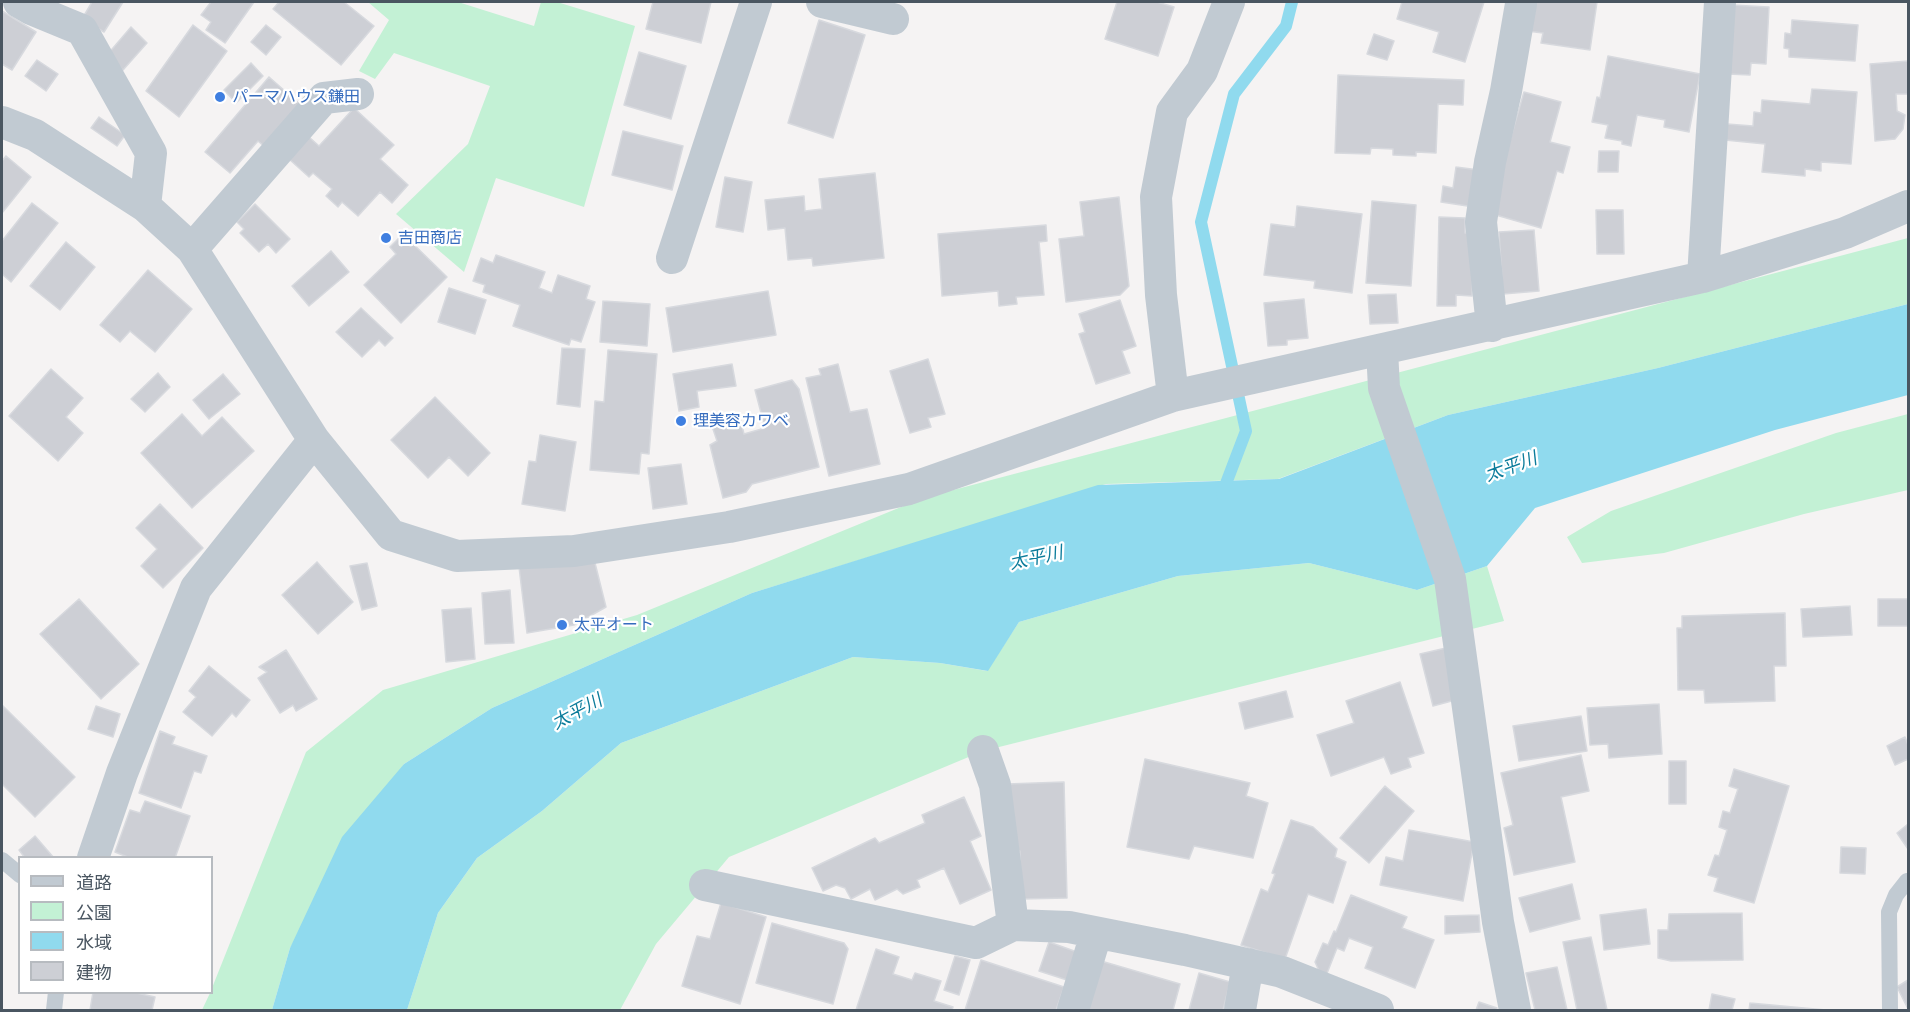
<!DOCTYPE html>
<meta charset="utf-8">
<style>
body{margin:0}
#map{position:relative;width:1910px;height:1012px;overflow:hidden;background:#f5f3f3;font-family:Inter,"Noto Sans JP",sans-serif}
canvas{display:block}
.frame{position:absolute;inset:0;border:3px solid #4a5661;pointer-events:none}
.legend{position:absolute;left:18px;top:856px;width:195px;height:138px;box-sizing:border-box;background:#fff;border:2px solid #b7bbc0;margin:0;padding:8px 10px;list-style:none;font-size:18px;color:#4a5661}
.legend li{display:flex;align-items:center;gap:12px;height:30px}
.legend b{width:30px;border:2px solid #b7bbc0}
</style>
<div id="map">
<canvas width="1910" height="1012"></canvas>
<div class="frame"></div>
<ul class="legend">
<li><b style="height:8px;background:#c1cad2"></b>道路</li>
<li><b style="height:16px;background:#c3f1d5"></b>公園</li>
<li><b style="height:16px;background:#90daee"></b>水域</li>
<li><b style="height:16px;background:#cdcfd5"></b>建物</li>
</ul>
</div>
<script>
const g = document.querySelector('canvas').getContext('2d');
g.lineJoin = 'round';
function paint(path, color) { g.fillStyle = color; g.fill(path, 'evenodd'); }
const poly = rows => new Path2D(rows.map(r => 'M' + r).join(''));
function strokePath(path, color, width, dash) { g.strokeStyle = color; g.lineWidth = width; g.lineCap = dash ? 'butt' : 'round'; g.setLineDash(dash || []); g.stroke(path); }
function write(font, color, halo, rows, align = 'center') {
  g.font = font + ' Inter,"Noto Sans JP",sans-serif'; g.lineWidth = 4.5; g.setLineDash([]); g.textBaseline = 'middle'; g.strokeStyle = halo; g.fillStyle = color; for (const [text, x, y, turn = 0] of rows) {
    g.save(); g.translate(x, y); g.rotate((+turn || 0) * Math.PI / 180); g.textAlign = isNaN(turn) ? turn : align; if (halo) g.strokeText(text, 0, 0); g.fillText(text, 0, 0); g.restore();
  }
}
const green = poly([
 [368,2,458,2,534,26,541,2,557,2,635,26,584,207,496,178,464,272,396,214,468,144,490,86,394,53,375,79,359,71,389,20],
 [1908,238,1908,304,1658,368,1448,415,1278,479,1106,484,752,593,492,708,404,764,290,948,272,1010,202,1010,210,993,212,992,212,988,306,752,383,690,637,615,923,498],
 [1908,414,1908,490,1804,514,1664,553,1582,563,1567,537,1611,511,1836,433],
 [1309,563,1417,590,1487,566,1504,621,983,751,729,857,656,944,620,1010,407,1010,438,913,477,858,542,811,621,743,853,657,940,663,987,671,1019,622,1178,576]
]);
const water = poly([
 [1908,304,1908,395,1775,430,1535,508,1487,566,1417,590,1309,563,1178,576,1019,622,988,671,940,663,853,657,621,743,542,811,477,858,438,913,407,1010,272,1010,290,948,342,837,404,764,492,708,752,593,1098,485,1279,479,1448,415,1658,368]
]);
const stream = poly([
 [1222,494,1246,431,1201,222,1234,94,1286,26,1292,2]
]);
const building = poly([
 [92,2,123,2,104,32,82,19,92,2],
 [211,2,254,2,225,43,206,30,211,22,201,15,211,2],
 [279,2,344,2,374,26,341,65,273,9,279,2],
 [653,2,711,2,701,43,646,29,653,2],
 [1117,2,1157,2,1174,7,1158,56,1105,39,1117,2],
 [1402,2,1484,2,1465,62,1433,52,1439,32,1397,19,1402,2],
 [1531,2,1597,2,1590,50,1541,43,1543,33,1527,31,1531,2],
 [1732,5,1769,7,1766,64,1751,63,1750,75,1728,74,1732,5],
 [2,11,36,32,12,70,2,64,2,11],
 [819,20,865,35,833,138,788,123,819,20],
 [1792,20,1858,25,1855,61,1789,57,1789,49,1784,48,1785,33,1791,34,1792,20],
 [193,25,227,51,179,117,146,91,193,25],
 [266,25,281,37,266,55,251,42,266,25],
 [131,27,147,43,123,70,107,55,131,27],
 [1374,34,1394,41,1387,60,1367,54,1374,34],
 [639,52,686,66,671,119,624,105,639,52],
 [1608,56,1700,74,1689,132,1664,127,1665,120,1637,115,1631,146,1622,144,1622,141,1605,138,1608,125,1592,122,1597,97,1600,98,1608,56],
 [37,60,58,74,46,91,25,76,37,60],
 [1908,61,1908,94,1896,94,1897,111,1905,115,1903,129,1895,139,1875,141,1870,64,1908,61],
 [251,63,263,76,236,103,224,90,251,63],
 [1338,75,1464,80,1463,105,1438,104,1436,153,1416,152,1416,156,1393,155,1393,149,1371,148,1370,154,1335,153,1338,75],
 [269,77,302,106,266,148,258,141,230,173,205,152,269,77],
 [1812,89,1857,92,1851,164,1821,162,1821,171,1805,169,1805,176,1762,172,1765,144,1725,140,1727,124,1753,126,1754,112,1761,113,1762,100,1810,104,1812,89],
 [1524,92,1561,102,1550,142,1570,147,1563,173,1557,171,1541,228,1489,213,1524,92],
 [354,108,394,145,380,159,408,185,392,203,380,192,358,216,342,202,338,207,326,196,332,189,313,173,309,177,289,159,309,137,319,146,354,108],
 [99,117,125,135,117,146,91,128,99,117],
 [623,131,683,146,672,190,612,175,623,131],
 [1599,151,1619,151,1618,172,1598,172,1599,151],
 [6,156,31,177,2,213,2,161,6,156],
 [1456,167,1479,170,1474,207,1441,202,1443,186,1453,188,1456,167],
 [875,173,884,258,813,266,812,258,788,260,785,228,768,230,765,200,804,196,805,211,822,209,819,179,875,173],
 [725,177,752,182,743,232,716,227,725,177],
 [1119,197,1129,286,1120,295,1066,302,1059,239,1084,236,1080,202,1119,197],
 [1372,201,1416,205,1411,286,1366,283,1372,201],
 [32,203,58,223,11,282,2,274,2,241,32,203],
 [255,204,290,239,276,253,268,244,259,252,240,233,244,229,237,222,255,204],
 [1297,206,1362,214,1352,293,1314,288,1315,281,1264,275,1271,224,1295,227,1297,206],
 [1596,210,1623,210,1624,254,1597,254,1596,210],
 [1439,217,1465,218,1465,233,1474,233,1472,296,1456,295,1456,306,1437,306,1439,217],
 [1046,225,1047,241,1039,242,1044,295,1016,297,1017,304,999,306,998,291,942,296,938,234,1046,225],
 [1534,230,1539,291,1503,294,1499,232,1534,230],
 [403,234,447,277,401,323,364,285,396,254,390,247,403,234],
 [66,242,95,267,60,310,30,286,66,242],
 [331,251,349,272,309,306,292,286,331,251],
 [496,255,545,272,539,288,552,293,558,275,590,286,586,299,595,302,581,342,571,339,569,345,513,326,520,305,483,292,485,285,473,281,481,258,493,263,496,255],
 [148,270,192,309,155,352,130,331,120,342,100,325,148,270],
 [449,288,486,300,475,334,438,322,449,288],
 [768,291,776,335,673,352,666,308,768,291],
 [1396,294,1398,323,1370,324,1368,295,1396,294],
 [1304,299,1308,338,1287,340,1287,345,1268,346,1264,303,1304,299],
 [1120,300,1136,346,1122,351,1130,373,1096,384,1079,334,1085,332,1079,314,1120,300],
 [603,301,650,304,647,346,600,342,603,301],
 [361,308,393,338,385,346,379,340,362,357,336,332,361,308],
 [562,348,585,349,580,407,557,404,562,348],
 [608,350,657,354,649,454,641,453,639,474,590,470,595,401,604,402,608,350],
 [928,359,945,414,928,418,931,427,910,433,890,371,928,359],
 [732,364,736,386,697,391,699,407,679,411,673,374,732,364],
 [838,364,850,412,867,409,880,464,829,476,806,378,821,375,819,369,838,364],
 [51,369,83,398,66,417,83,433,58,461,9,416,51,369],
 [158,373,170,387,145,412,131,399,158,373],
 [223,374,240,394,209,419,193,400,223,374],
 [792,380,799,389,819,467,752,484,746,492,723,498,710,445,717,441,712,426,740,418,744,434,765,428,755,390,792,380],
 [435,397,490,453,468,476,449,457,428,478,391,440,435,397],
 [182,414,202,436,222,417,254,451,192,508,141,453,182,414],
 [540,435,576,442,565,511,522,504,529,461,536,462,540,435],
 [681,464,687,504,653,509,648,468,681,464],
 [160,504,203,548,163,588,141,566,157,549,136,528,160,504],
 [594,559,606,607,574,625,527,633,519,567,594,559],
 [317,562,353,602,318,634,282,595,317,562],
 [367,563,377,606,362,610,350,566,367,563],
 [510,590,514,643,485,644,482,593,510,590],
 [79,599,139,664,101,699,40,634,79,599],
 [1878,599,1908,599,1908,626,1878,626,1878,599],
 [1850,606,1852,635,1803,637,1801,609,1850,606],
 [471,608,475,659,446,662,442,610,471,608],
 [1785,613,1786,666,1774,666,1775,701,1705,703,1704,690,1678,690,1677,628,1682,628,1682,616,1785,613],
 [1446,648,1459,699,1433,706,1420,654,1446,648],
 [286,650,317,699,296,711,293,705,280,713,258,678,267,672,259,667,286,650],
 [209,666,250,700,236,717,232,713,212,736,183,712,196,697,189,691,209,666],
 [1400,682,1424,753,1408,758,1411,767,1391,774,1384,757,1331,776,1317,735,1354,723,1346,701,1400,682],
 [1286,691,1293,717,1245,729,1239,703,1286,691],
 [1659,704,1662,754,1609,758,1608,744,1590,745,1587,708,1659,704],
 [2,705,75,777,35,817,2,784,2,705],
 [96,706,120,714,113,737,88,729,96,706],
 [1581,716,1587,751,1519,761,1513,726,1581,716],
 [160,731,175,737,172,744,207,756,201,773,194,771,181,808,139,793,160,731],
 [1905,737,1908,745,1908,759,1895,765,1887,746,1905,737],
 [1581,755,1589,791,1561,797,1575,862,1514,875,1504,828,1513,825,1501,773,1581,755],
 [1145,759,1250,783,1246,796,1268,803,1253,858,1194,846,1189,859,1127,847,1145,759],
 [1669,761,1686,761,1686,804,1669,804,1669,761],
 [1734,769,1789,786,1754,903,1714,891,1718,878,1708,875,1715,855,1719,856,1727,830,1719,827,1723,811,1730,813,1738,789,1729,786,1734,769],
 [1064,782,1067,898,1021,899,1020,851,1010,851,1007,784,1064,782],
 [1385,786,1414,811,1369,863,1340,838,1385,786],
 [964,797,981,836,970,841,991,890,960,904,944,868,917,880,920,887,903,894,897,889,875,900,870,889,851,899,845,888,836,885,823,891,812,868,875,838,879,843,925,823,922,815,964,797],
 [145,801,190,816,175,858,130,858,115,852,130,810,140,813,145,801],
 [1291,820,1313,827,1337,849,1335,857,1346,862,1333,903,1308,894,1285,959,1241,945,1261,889,1268,892,1275,874,1272,873,1291,820],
 [1908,824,1908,849,1897,833,1908,824],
 [1409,830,1474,842,1463,901,1380,885,1386,857,1403,861,1409,830],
 [35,836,54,858,25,858,19,850,35,836],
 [1841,847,1866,848,1865,874,1840,873,1841,847],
 [1572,884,1580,919,1530,932,1519,898,1572,884],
 [1351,895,1407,917,1402,928,1434,940,1415,988,1365,968,1373,947,1349,938,1344,951,1337,948,1326,976,1320,973,1315,962,1323,943,1328,945,1334,931,1336,932,1351,895],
 [721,903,766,917,740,1004,682,986,697,936,710,939,721,903],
 [1646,909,1650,944,1604,950,1600,915,1646,909],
 [1742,913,1743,960,1671,961,1658,958,1658,930,1668,930,1669,914,1742,913],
 [1479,915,1480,932,1445,934,1445,916,1479,915],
 [772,923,844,943,848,949,833,1004,756,983,772,923],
 [1591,937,1607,1010,1577,1010,1563,942,1591,937],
 [1049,942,1077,952,1067,980,1039,971,1049,942],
 [876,949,899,957,893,974,912,980,915,973,941,981,934,1001,953,1007,952,1010,856,1010,876,949],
 [955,956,970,960,959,995,944,990,955,956],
 [981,960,1064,987,1056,1010,965,1010,981,960],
 [1101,961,1180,984,1173,1010,1083,1010,1101,961],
 [1557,967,1567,1010,1535,1010,1526,973,1557,967],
 [1199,973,1230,982,1223,1010,1189,1010,1199,973],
 [1908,980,1908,1009,1897,987,1908,980],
 [93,992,132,992,155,997,152,1010,90,1010,93,992],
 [1712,994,1735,999,1732,1010,1709,1010,1712,994],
 [1479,1002,1497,1008,1496,1010,1476,1010,1479,1002],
 [1750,1003,1826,1010,1749,1010,1750,1003]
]);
const service = poly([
 [2,860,20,875],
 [54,1010,56,992],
 [1890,1010,1889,912,1896,895,1907,881]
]);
const minor = poly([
 [19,2,31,9,82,30,151,153,145,206],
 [822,2,893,19],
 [2,122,35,135,145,206,192,249,314,440,391,535,457,556,574,551,729,527,909,489,1173,396,1703,277,1845,233,1908,206],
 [192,249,324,98,358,94],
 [672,258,756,2],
 [1703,277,1720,2],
 [1492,326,1481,222,1490,162,1506,91,1521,4],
 [1382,350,1384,388,1450,579,1498,922,1515,1010],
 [1173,396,1161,295,1156,197,1172,112,1202,71,1229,2],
 [983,751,995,785,1013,925],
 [93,858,122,773,196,588,314,440],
 [705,885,976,943,1013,925,1069,927,1185,950,1282,972,1378,1010],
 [1073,1010,1096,934],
 [1240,1010,1248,964]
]);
const markers = [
 [220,97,6,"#3f7fe0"],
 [386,238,6,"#3f7fe0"],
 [681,421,6,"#3f7fe0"],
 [562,625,6,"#3f7fe0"]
];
const shopNames = [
 ["パーマハウス鎌田",232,97],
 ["吉田商店",398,238],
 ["理美容カワベ",693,421],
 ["太平オート",574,625]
];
const waterNames = [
 ["太平川",1511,467,-20],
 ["太平川",1036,558,-12],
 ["太平川",577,712,-28]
];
paint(green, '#c3f1d5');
paint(water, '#90daee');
strokePath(stream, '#90daee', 12);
paint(building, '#cdcfd5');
strokePath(building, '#d7d9de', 1.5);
strokePath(service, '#c1cad2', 16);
strokePath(minor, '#c1cad2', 32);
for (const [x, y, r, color] of markers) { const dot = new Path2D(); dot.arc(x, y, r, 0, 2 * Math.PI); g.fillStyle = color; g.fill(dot); strokePath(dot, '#fff', 2); }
write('16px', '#366cbe', '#fff', shopNames, 'left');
write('italic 18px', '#0c7c9b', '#fff', waterNames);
</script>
